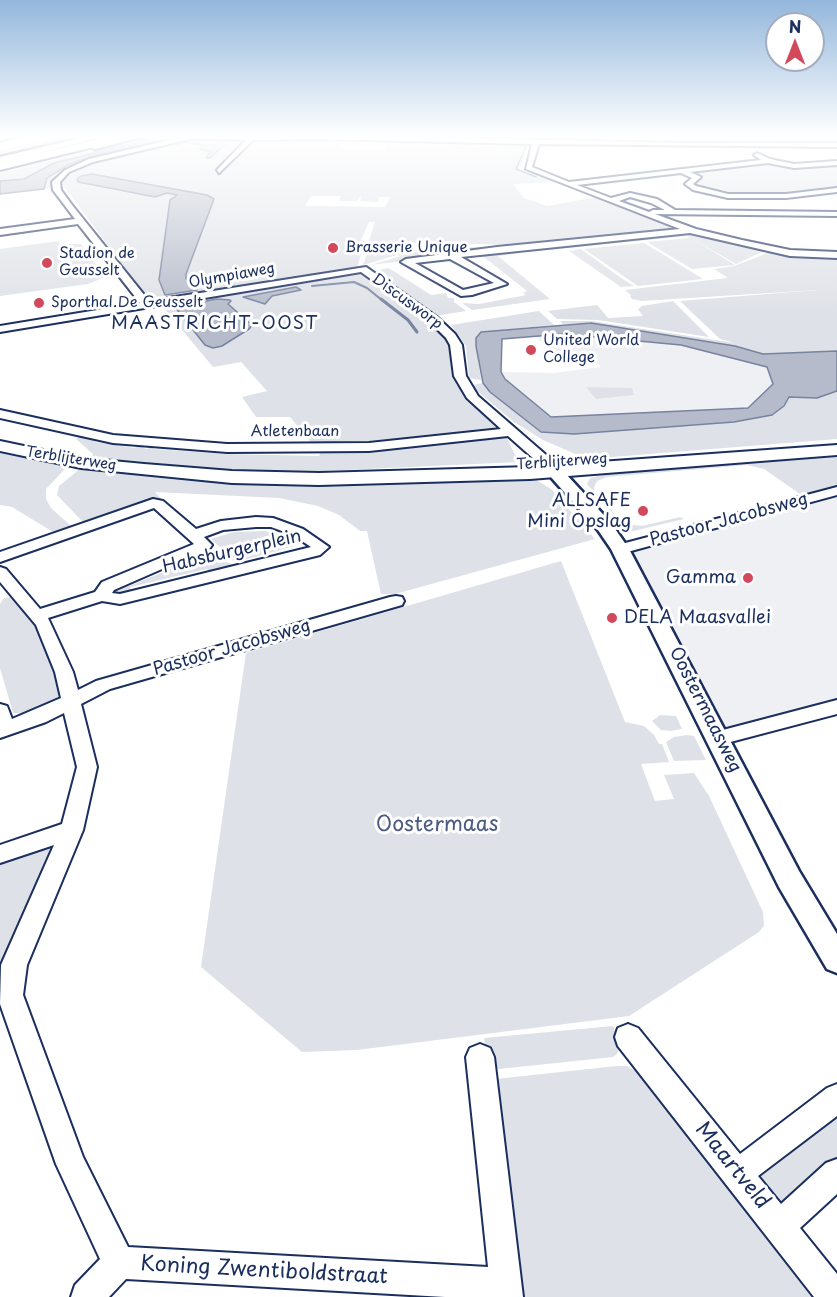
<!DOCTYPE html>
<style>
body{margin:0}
#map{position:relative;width:837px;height:1297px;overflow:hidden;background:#fff;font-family:"Playpen Sans",sans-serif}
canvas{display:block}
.north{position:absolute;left:765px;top:12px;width:60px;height:60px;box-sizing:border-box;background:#fff;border:2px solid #a4acbf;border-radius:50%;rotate:0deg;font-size:16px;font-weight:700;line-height:24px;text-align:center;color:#1b2f5e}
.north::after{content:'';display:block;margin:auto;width:21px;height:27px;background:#d1495b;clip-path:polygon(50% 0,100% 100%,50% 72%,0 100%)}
</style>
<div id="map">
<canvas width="837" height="1297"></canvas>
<div class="north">N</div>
</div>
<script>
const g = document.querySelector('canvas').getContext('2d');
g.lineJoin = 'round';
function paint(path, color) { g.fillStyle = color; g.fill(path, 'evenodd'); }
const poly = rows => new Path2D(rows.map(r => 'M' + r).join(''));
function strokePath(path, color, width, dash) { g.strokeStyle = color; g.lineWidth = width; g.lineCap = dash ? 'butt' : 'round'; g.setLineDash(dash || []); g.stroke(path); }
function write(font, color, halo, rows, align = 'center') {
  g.font = font + ' "Playpen Sans",sans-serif'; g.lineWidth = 6; g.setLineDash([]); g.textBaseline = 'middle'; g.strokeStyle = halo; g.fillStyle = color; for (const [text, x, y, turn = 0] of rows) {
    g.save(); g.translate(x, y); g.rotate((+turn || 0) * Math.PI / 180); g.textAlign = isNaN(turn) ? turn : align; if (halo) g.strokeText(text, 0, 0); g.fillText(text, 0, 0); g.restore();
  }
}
const built = poly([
 [563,333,681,345,767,367,773,384,748,408,551,417,509,384,501,372,553,373,601,367,586,353,556,356,536,337],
 [837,493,837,701,722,732,625,551]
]);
const green = poly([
 [70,135,91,135,0,155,0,150],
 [154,135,184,137,108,154,76,164,55,177,52,188,44,189,47,178,55,171,76,161,171,138,163,136,54,163,28,178,0,181,0,173],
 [470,135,628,135,641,143,472,139,469,137],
 [722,135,768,135,787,143,740,144],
 [191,138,226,140,344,138,340,149,385,150,390,139,521,143,528,147,520,169,556,182,513,184,524,198,547,206,597,197,687,230,529,245,528,241,525,245,375,242,369,241,375,222,369,222,361,240,365,241,357,268,151,303,62,184,63,180,76,168,89,162],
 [195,140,222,141,222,147,210,158,206,157,211,152,201,148,204,146,203,145,169,144],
 [92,174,207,195,213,199,186,274,186,279,196,290,165,294,159,280,170,200,177,195,167,193,155,197,124,192,83,184,78,178],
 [311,196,341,196,339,201,357,201,361,196,360,201,378,202,379,197,390,197,385,207,305,206],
 [764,162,782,165,837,163,837,188,803,194,734,196,692,186,695,179,688,172],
 [695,232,766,250,736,264,693,239,735,265,692,269,647,242,689,238,687,236,528,252,525,250],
 [59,241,60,244,81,244,105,277,88,284,0,296,0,249],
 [644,243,669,258,703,279,638,286,584,249],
 [370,245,372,245,371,250,438,252,439,246,508,248,371,265,401,256,397,255,363,265],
 [581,249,621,278,634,286,621,287,569,251],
 [516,251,520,253,498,256,550,299,472,310,462,303,479,304,526,295,523,293,527,291,480,254],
 [770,252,837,257,837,351,763,354,735,346,591,323,563,324,560,321,591,321,735,343,720,339,680,301,817,290,641,301,632,299,630,297,631,295,625,290,728,278,714,269,734,266],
 [389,268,431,295,446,293,448,298,454,298,454,302,466,311,435,316,373,271],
 [356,273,365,274,440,331,451,346,456,384,495,427,494,430,371,443,313,445,290,417,256,417,242,397,267,391,241,362,213,367,163,307],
 [217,299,230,300,231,301,227,304,251,322,205,345,175,307],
 [673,301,709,337,598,320,557,319,548,311,597,305,608,318,643,316,638,309,642,306],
 [539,311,554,325,481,332,476,346,481,380,469,378,466,346,451,325],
 [483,383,490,392,541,432,734,422,772,415,784,406,789,397,817,398,837,391,837,439,587,459,543,440,514,422,476,390,473,385],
 [586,387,632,388,634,395,596,399],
 [503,435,507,439,519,462,279,473,186,469,92,458,93,454,76,439,80,436,98,439,95,442,135,448,139,445,144,445,143,448,148,449,152,445,155,446,153,449,226,454,319,456,321,452,432,445],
 [0,451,64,465,65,469,46,489,46,499,51,508,71,526,53,532,12,507,0,505],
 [837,452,837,487,810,495,800,494,764,469,747,465,607,477,597,481,594,488,595,492,620,520,627,524,642,526,680,517,684,519,629,532,587,484,590,478,602,475,600,471],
 [81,468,205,480,361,482,362,485,536,480,551,489,595,539,395,594,381,594,367,531,360,531,339,515,318,506,279,498,155,492,161,499,152,498,83,522,57,495,59,486],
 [265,531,278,534,298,545,236,562,232,560,217,560,212,557,214,552,220,547,211,539,234,532],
 [207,548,211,552,209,558,212,560,230,563,235,568,210,574,207,569,130,587,131,592,116,595,109,594,124,582,129,586,200,557,196,553],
 [561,561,625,722,644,726,654,735,659,744,662,744,669,762,641,764,655,801,674,799,664,775,694,773,709,796,763,912,764,926,759,932,629,1016,357,1050,302,1052,201,967,246,653],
 [13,597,35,624,60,688,58,700,37,713,13,713,0,668,0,604,4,598],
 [660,715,676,716,682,729,671,731,661,730,652,721],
 [687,735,694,736,706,760,674,761,666,742,674,737],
 [59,836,8,994,0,997,0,856],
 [613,1026,621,1045,617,1054,613,1057,499,1069,494,1068,487,1060,484,1038],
 [617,1066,627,1066,638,1072,811,1297,515,1297,486,1080],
 [837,1103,837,1159,779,1208,750,1174]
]);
const water = poly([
 [163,136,172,138,94,155,68,165,47,178,44,189,0,194,0,181,24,179,54,163,163,136],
 [189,140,222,141,225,144,210,158,206,158,210,152,200,149,203,145,187,143,168,145,189,140],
 [92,174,207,195,214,199,186,274,186,279,197,287,197,290,165,295,159,280,170,200,177,195,167,193,155,197,78,182,77,179,81,176,92,174],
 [296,287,301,290,272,296,265,304,243,297,296,287],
 [217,299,230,300,231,301,228,304,252,325,249,329,222,346,213,348,205,345,175,307,217,299],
 [591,323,735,346,763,354,837,351,837,391,817,398,789,397,784,406,772,415,734,422,574,434,541,432,490,392,483,383,476,346,476,338,481,332,591,323],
 [564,334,681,345,767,367,773,384,748,408,551,417,505,379,501,372,502,339,564,334]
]);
const streamFar2 = poly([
 [256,140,272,140],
 [516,143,526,147,516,169,536,177]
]);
const streamFar1 = poly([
 [312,286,354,282,367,288,383,301]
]);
const stream = poly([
 [381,299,408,320,417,332]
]);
const minor = poly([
 [11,135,23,135,0,141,0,137,11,135],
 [178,135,226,137,320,135,683,143,837,143,837,147,539,144,532,167,569,182,761,160,754,155,757,153,770,159,794,164,837,161,837,165,794,168,768,163,690,172,701,177,693,184,696,186,728,194,786,194,837,188,837,192,786,198,728,198,693,190,685,184,692,178,681,173,577,185,611,198,630,193,657,199,675,210,837,212,837,216,655,214,696,229,742,240,790,250,837,252,837,258,790,256,690,233,461,257,507,284,472,295,461,296,401,262,406,259,497,247,680,229,526,169,532,144,320,139,253,140,219,173,217,170,246,140,194,138,93,162,69,172,60,182,61,190,72,205,149,301,366,267,438,318,455,334,462,345,466,376,478,396,553,461,555,464,553,467,543,467,508,436,369,451,227,452,113,443,0,418,0,410,113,435,227,444,369,443,501,429,467,398,454,376,450,345,446,338,430,322,361,272,0,332,0,326,140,303,78,224,0,235,0,229,75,219,53,190,52,182,65,170,89,159,183,137,178,135],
 [630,197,651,203,665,210,653,210,649,212,619,201,630,197],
 [450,259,494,283,463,290,415,263,450,259],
 [837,487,837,495,620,554,612,549,614,546,837,487],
 [153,499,163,501,196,529,221,521,256,517,273,518,303,529,329,547,320,555,120,604,102,601,48,618,73,672,78,690,96,681,390,597,396,596,402,597,404,601,402,605,110,689,81,704,97,767,83,830,27,965,23,995,83,1157,128,1247,488,1267,466,1057,470,1048,480,1044,490,1048,494,1057,523,1297,445,1297,126,1279,109,1297,71,1297,75,1285,100,1259,56,1164,0,1004,1,965,54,845,0,863,0,845,62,824,77,767,64,713,46,722,0,738,0,704,7,706,12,719,61,698,55,672,36,625,0,582,0,567,6,569,40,609,95,592,102,582,194,544,154,508,0,562,0,552,153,499],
 [256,527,271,527,293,535,311,547,120,594,112,593,114,590,210,548,212,545,204,537,223,530,256,527],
 [837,700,837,714,719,745,712,743,709,738,712,733,719,731,837,700],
 [628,1024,638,1028,740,1154,827,1088,837,1084,837,1116,758,1176,781,1204,826,1163,837,1159,837,1194,800,1228,837,1274,837,1297,814,1297,618,1046,615,1037,618,1028,628,1024]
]);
const tertiary = poly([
 [548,459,554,461,611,523,629,549,799,871,837,934,837,973,827,969,779,887,611,549,598,530,542,467,540,464,548,459]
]);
const secondary = poly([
 [0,441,81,458,144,464,232,471,319,473,530,467,837,445,837,455,530,479,319,485,232,483,81,468,0,451,0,441]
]);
const trunk = poly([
 [94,135,111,135,0,163,0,157,94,135],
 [130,135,148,135,95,149,90,146,130,135]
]);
const motorway = poly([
 [117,135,135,135,134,137,0,170,0,162,117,135]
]);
const markers = [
 [333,248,6,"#d1495b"],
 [47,263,6,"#d1495b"],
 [39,303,6,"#d1495b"],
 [531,350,6,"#d1495b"],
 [643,511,6,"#d1495b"],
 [748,578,6,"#d1495b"],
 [612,618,6,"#d1495b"]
];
const farPoinames = [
 ["Brasserie Unique",345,248],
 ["Stadion de",59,254],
 ["Geusselt",59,271],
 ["Sporthal De Geusselt",51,303],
 ["United World",543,341],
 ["College",543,358]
];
const farStreetnames = [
 ["Olympiaweg",232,276,-10],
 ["Discusworp",407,302,36],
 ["Atletenbaan",295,432],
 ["Terblijterweg",71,459,9],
 ["Terblijterweg",562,462,-4]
];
const farQuarternames = [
 ["MAASTRICHT-OOST",215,324]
];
const poiNames = [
 ["ALLSAFE",631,501],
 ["Mini Opslag",631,522],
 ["Gamma",736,578],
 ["DELA Maasvallei",624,618,"left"]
];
const streetNames = [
 ["Pastoor Jacobsweg",729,520,-15],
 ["Habsburgerplein",232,552,-13],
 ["Pastoor Jacobsweg",232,648,-16],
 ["Oostermaasweg",705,710,63]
];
const nearParknames = [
 ["Oostermaas",437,825]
];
const nearStreetnames = [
 ["Maartveld",732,1166,51],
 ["Koning Zwentiboldstraat",264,1271,3]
];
paint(built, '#eff0f4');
paint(green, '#dee1e7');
paint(water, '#b5bbca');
strokePath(water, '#77839f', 1.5);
strokePath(streamFar2, '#77839f', 1.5);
strokePath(streamFar1, '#77839f', 2);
strokePath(stream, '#77839f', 3);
strokePath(minor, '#1b2f5e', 4);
strokePath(tertiary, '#1b2f5e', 5);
strokePath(secondary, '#1b2f5e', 4);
strokePath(trunk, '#1b2f5e', 5);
strokePath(motorway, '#1b2f5e', 4);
paint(minor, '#fff');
paint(tertiary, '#fff');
paint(secondary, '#fff');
paint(trunk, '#fff');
paint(motorway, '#fff');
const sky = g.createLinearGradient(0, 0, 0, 316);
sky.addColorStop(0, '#93b7dc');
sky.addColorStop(0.43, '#fff');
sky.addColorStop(1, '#ffffff00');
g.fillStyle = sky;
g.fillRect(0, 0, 837, 316);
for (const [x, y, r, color] of markers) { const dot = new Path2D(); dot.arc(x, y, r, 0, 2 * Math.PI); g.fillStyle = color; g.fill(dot); strokePath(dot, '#fff', 2); }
write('15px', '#1b2f5e', '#fff', farPoinames, 'left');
write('15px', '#1b2f5e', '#fff', farStreetnames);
g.letterSpacing = '1.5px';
write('18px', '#1b2f5e', '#fff', farQuarternames);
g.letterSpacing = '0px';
write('18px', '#1b2f5e', '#fff', poiNames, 'right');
write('18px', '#1b2f5e', '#fff', streetNames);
write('21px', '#4c5c80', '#fff', nearParknames);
write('21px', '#1b2f5e', '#fff', nearStreetnames);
</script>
